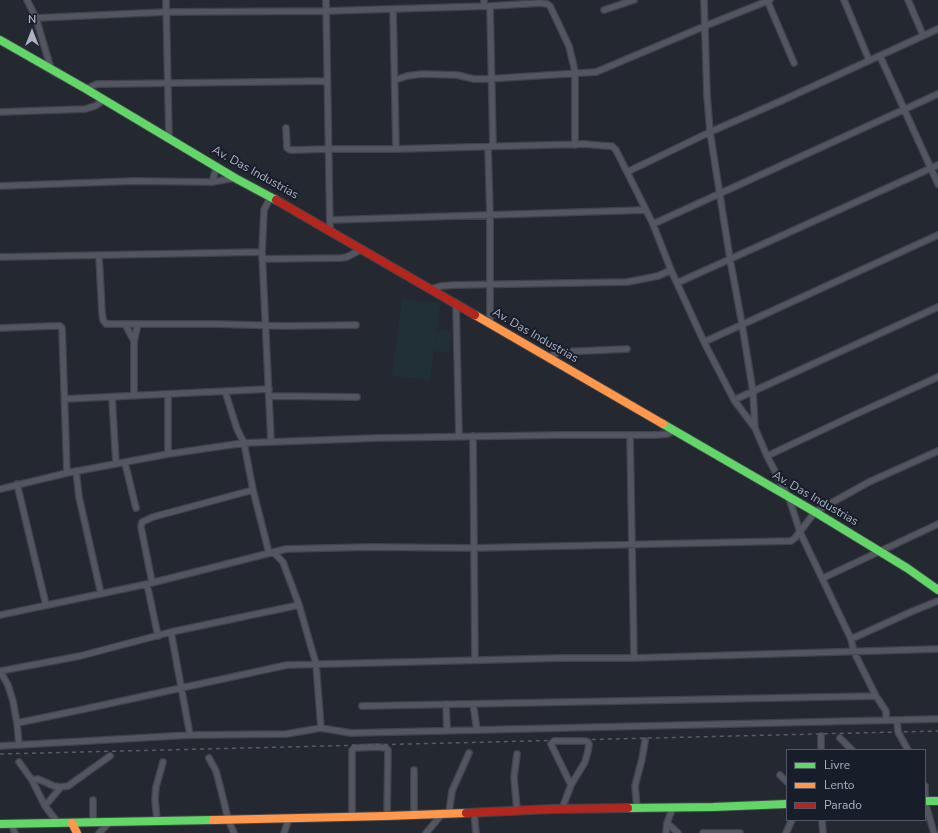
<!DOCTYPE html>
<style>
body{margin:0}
#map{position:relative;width:938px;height:833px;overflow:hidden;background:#242831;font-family:"Nunito Sans",sans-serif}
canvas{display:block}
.legend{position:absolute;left:786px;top:749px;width:140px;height:72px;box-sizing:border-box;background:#181d2a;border:1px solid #535868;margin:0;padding:5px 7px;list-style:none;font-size:12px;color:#acb1c4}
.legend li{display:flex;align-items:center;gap:8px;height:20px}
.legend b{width:20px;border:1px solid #535868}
.north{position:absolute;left:12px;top:12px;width:40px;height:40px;-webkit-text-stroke:3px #181d2a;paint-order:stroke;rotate:0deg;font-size:11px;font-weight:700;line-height:16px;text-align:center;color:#acb1c4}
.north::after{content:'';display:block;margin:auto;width:14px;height:18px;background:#acb1c4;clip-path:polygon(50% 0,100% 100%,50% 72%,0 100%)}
</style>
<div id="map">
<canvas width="938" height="833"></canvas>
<ul class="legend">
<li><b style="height:5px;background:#63d668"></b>Livre</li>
<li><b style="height:5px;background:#ff974d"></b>Lento</li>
<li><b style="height:5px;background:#b3261e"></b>Parado</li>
</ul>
<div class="north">N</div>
</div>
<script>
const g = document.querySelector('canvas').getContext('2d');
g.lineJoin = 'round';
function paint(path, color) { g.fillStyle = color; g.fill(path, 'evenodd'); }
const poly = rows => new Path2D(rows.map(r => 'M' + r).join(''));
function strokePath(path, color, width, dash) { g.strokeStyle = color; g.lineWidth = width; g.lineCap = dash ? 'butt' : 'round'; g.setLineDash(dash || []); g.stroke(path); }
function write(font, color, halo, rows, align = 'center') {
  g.font = font + ' "Nunito Sans",sans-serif'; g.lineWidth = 4; g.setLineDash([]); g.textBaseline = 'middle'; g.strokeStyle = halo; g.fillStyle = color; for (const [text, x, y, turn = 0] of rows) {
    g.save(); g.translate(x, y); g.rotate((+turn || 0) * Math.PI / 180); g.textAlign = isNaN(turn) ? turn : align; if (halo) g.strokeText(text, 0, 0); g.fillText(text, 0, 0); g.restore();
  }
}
const green = poly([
 [402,299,440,303,430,380,392,376],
 [437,330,452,331,449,353,434,351]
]);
const street = poly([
 [27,0,36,18,51,69],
 [166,0,169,138],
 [326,0,330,230],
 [484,0,484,6],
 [704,0,707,95,710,132,730,259,742,324,753,392,755,428],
 [767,0,794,63],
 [844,0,869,60],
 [908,0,923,35],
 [490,6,493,146],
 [393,9,396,149],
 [604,10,634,0],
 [36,18,166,12,326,11,490,6,541,3,547,4,550,6,569,46,574,67,575,73,575,145],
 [880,56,938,184],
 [395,80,407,76,422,74,457,75,474,79,487,79,596,72,705,26,770,0],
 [86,89,97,84,104,84,327,81],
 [0,112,85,109,95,106,104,100],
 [286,128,287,148,290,150,294,150,328,149,396,149,584,144,607,146,612,146,616,150,653,224,671,270,704,342,734,400,755,428,767,456,789,498,800,532,851,639,854,652,876,696,886,711,886,720],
 [488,147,490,215,490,324],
 [627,172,710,132,781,101,938,29],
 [212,182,217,166],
 [0,186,134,181,212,182,235,178],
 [330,220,646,210],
 [653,224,938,94],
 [99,256,102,312,103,320,106,324,216,324,285,326,356,325],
 [0,257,262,252],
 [262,259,341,258,347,257,362,249],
 [677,283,938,165],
 [431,289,441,286,455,285,627,282,658,276,671,270],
 [456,304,459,437],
 [125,324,134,341],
 [0,328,52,326,60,326,62,328,67,473],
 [704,342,938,235],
 [549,358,553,355,559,352,627,349],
 [225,391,237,429,244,443,253,490,269,553],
 [134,396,134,341,138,324],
 [270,396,357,397],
 [112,397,116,464],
 [65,399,269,389],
 [734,400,938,307],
 [630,435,634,658],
 [473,436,475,659],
 [271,441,262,252,264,210,271,196],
 [168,454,168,394],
 [767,456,854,415,938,377],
 [125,463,136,508],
 [76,471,79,497,101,594],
 [17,484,46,605],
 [0,489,67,473,168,454,244,443,377,438,562,435,656,435,667,434,674,431],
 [274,553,283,562,299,605,316,664,321,728],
 [823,578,938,524],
 [152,582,141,527,142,522,153,517,253,490],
 [147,584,158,636],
 [0,615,147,584,286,549,370,547,474,548,791,541,795,538,815,512,869,482,938,451],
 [171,632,190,735],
 [851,639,913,611,938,601],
 [0,671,80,656,171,632,299,605],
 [0,671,8,685,13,701,17,723,19,745],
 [446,704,447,730],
 [473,704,477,730],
 [362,706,876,696],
 [897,720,898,732,908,750],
 [17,723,80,710,287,665,563,658,634,658,938,649],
 [821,736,821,750],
 [840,738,852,750],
 [0,746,190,735,286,734,321,728,351,733,938,719],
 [209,758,216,771,220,786,228,819,234,833],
 [19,762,32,780,45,806,58,823],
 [780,775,787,782],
 [32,780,38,779,54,786,61,787,68,786,110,756],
 [925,786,925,796],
 [93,800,93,822],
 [925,802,934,833],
 [45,806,61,787],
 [637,808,635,786,642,759,645,741],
 [562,809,571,785,585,762,588,751,589,744,588,742,585,741,554,741,551,744,571,785],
 [517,810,514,777,517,754],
 [474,812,476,833],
 [449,813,452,791,469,753],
 [414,815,414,770],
 [352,817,352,750,354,748,378,747,386,748,388,750,387,816],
 [822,820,823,833],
 [157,821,155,799,156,787,163,762],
 [11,823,15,833],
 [667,823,678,833],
 [99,833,110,822],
 [284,833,289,818],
 [426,833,443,813],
 [666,833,667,823,673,807],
 [703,833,740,833],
 [786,833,792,820]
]);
const fast = poly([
 [0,40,86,89,235,178,276,200],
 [663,424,815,512,907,568,938,590],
 [925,801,938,801],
 [628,808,713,807,787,804],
 [0,824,213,820]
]);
const slow = poly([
 [475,315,663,424],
 [213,820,387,816,466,813],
 [72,823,77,833]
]);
const jam = poly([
 [276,200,475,315],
 [466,813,552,809,628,808]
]);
const rail = poly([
 [0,754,938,731]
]);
const streetNames = [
 ["Av. Das Industrias",255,173,29],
 ["Av. Das Industrias",535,336,30],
 ["Av. Das Industrias",815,499,30]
];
paint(green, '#213036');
strokePath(street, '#40434a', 8);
strokePath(fast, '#40434a', 10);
strokePath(slow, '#40434a', 10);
strokePath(jam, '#40434a', 10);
strokePath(street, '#535660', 5.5);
strokePath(fast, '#63d668', 8);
strokePath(slow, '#ff974d', 8);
strokePath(jam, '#b3261e', 8);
strokePath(rail, '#575a62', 1.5, [4, 4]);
write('12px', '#acb1c4', '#181d2a', streetNames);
</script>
